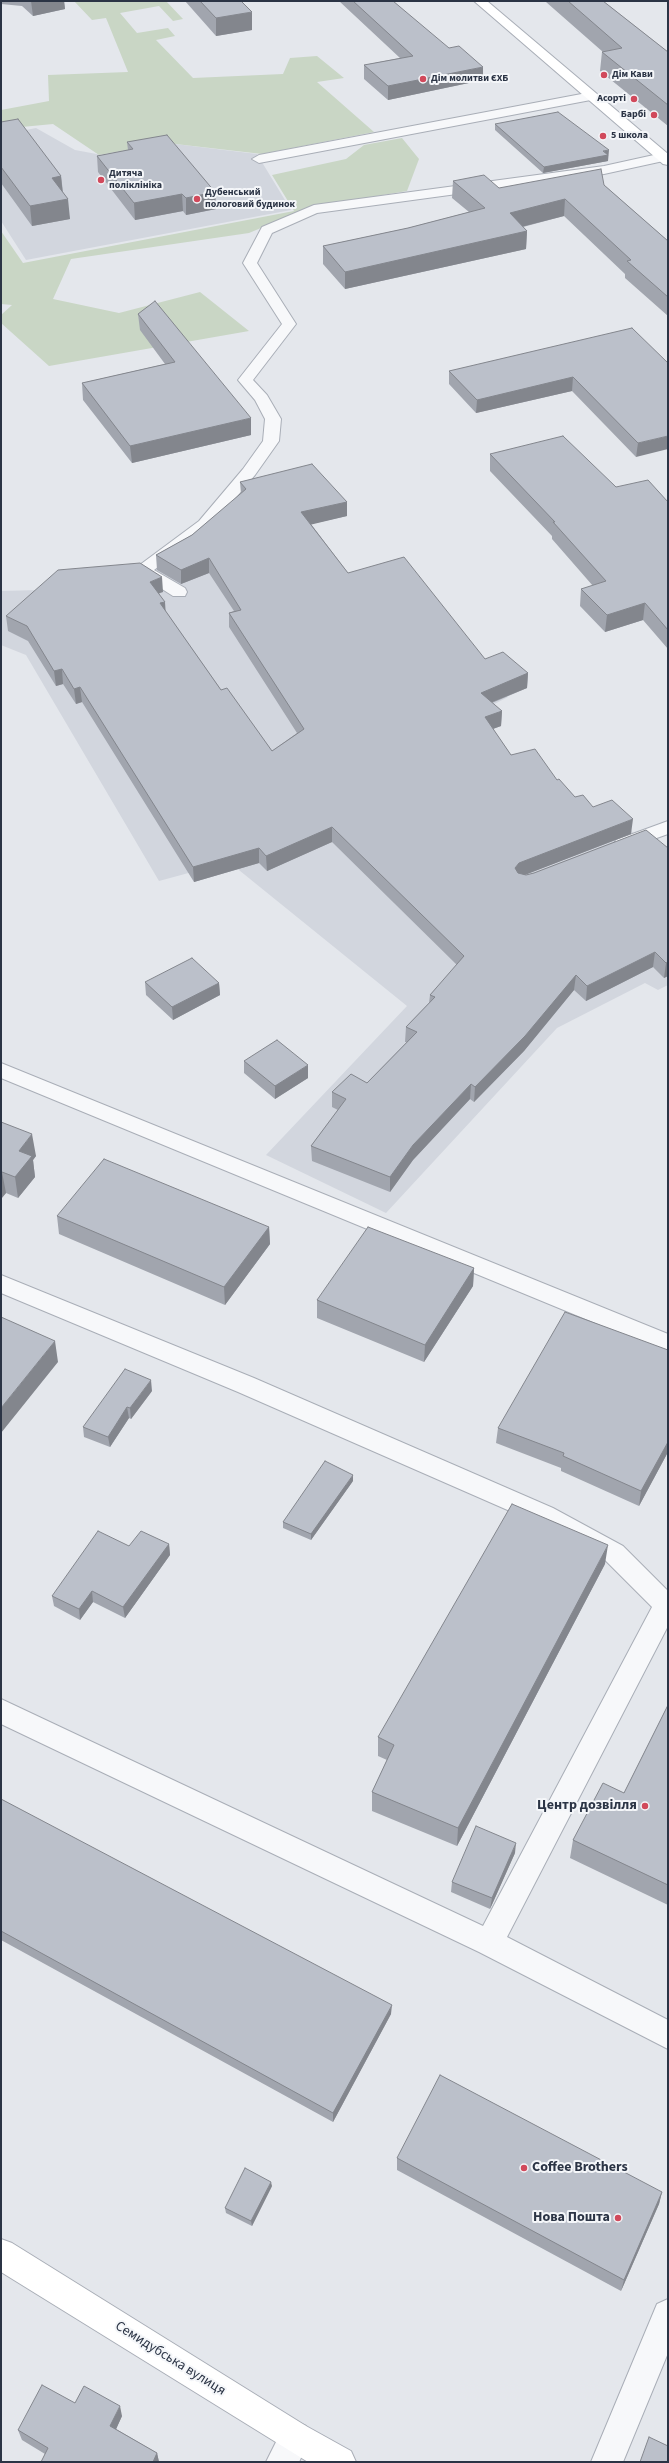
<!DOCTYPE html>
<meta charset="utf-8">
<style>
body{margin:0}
#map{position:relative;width:669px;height:2463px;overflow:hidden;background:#e4e7ec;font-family:"Source Sans 3",sans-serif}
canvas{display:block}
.frame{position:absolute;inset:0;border:2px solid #2b3445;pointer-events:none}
</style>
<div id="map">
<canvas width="669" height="2463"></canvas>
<div class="frame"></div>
</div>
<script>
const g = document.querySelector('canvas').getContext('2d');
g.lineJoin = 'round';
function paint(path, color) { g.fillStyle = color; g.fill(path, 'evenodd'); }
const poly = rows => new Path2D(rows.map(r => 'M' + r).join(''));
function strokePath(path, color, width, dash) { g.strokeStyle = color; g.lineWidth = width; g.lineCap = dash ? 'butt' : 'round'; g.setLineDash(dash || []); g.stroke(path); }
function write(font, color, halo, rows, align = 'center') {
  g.font = font + ' "Source Sans 3",sans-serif'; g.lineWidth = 4; g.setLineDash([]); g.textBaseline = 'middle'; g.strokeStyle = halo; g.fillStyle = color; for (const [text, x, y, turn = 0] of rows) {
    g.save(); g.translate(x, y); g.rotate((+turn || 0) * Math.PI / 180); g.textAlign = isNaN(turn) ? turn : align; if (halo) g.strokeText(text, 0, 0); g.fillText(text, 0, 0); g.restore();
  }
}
const built = poly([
 [36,128,75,150,102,155,167,143,257,154,291,210,26,260,1,221,1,135],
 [223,520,401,678,488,681,508,697,473,715,573,829,620,814,668,884,668,985,658,990,645,983,557,1028,386,1213,266,1155,407,1006,229,862,159,881,26,655,1,645,1,591,119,588]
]);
const green = poly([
 [74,1,166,1,183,19,173,21,159,6,120,13,137,33,168,28,175,36,156,40,193,78,283,74,290,58,317,56,344,78,317,82,374,132,262,154,167,143,99,155,53,124,1,129,1,110,49,101,48,75,128,72,106,18,92,20],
 [402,138,419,159,407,191,311,207,249,233,71,259,53,299,119,313,200,292,249,331,49,366,1,323,1,315,12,305,1,304,1,231,23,263,294,211,272,175,346,159,364,145]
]);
const street = poly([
 [592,92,598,96,596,99,259,163,252,159,259,155,592,92],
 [663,153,668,155,668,160,604,174,317,213,272,233,257,263,296,324,253,380,267,395,281,419,279,441,255,475,211,527,154,570,185,588,187,592,185,596,173,596,137,573,135,570,137,567,199,521,243,469,263,441,265,419,255,400,238,380,282,324,243,263,262,227,314,205,604,166,663,153],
 [668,821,668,834,623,850,616,848,614,844,616,840,668,821],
 [1,1063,668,1334,668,1353,1,1078,1,1063],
 [1,1275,254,1378,553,1508,623,1546,668,1591,668,1626,507,1937,668,2020,668,2049,479,1952,1,1724,1,1699,483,1926,652,1607,605,1560,535,1522,238,1392,1,1293,1,1275],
 [668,2299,668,2353,623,2462,591,2462,657,2304,668,2299],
 [295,2421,306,2426,311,2437,299,2462,266,2462,284,2426,295,2421]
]);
const secondary = poly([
 [474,1,487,1,668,154,668,165,663,164,474,1],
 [1,2239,12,2243,306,2426,351,2451,356,2462,308,2462,1,2272,1,2239]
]);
const wall = poly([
 [1,1,64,1,65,9,33,16,22,6,1,4],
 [185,1,241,1,252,30,216,36],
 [339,1,393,1,483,80,388,100,364,79,364,65,400,58],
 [546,1,603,1,668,52,668,126,600,71,602,52,603,52,546,2],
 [1,122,61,176,63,192,70,219,32,226,1,183],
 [495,124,609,156,608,156,608,161,543,173,495,130],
 [127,142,215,192,216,209,186,215,183,211,135,220,98,172,97,156,128,150],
 [453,181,499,188,604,185,668,241,668,316,625,278,625,274,564,216,523,227,527,231,526,249,345,289,323,264,323,246,408,228,469,212,452,198],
 [138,314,251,435,132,463,83,400,82,383,165,364,140,330],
 [668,363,636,457,572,391,476,413,449,384,449,371],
 [490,454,668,502,668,649,643,620,605,632,580,606,581,589,593,586,552,539,552,536,490,471],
 [240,482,347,502,347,516,311,524,348,573,485,659,528,673,527,688,492,703,502,711,501,726,493,729,511,755,557,780,575,797,593,807,631,834,524,875,526,875,668,848,668,976,664,978,653,967,586,1001,574,990,524,1051,474,1102,470,1099,413,1160,390,1192,312,1161,311,1146,338,1110,332,1107,332,1092,367,1083,407,1042,405,1042,406,1027,429,1003,430,995,457,965,332,842,267,871,259,863,194,882,82,702,76,704,63,684,56,686,28,641,8,631,6,616,163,592,159,593,166,612,221,690,272,751,297,733,229,627,229,613,234,611,209,573,181,584,157,570,156,555,192,535,241,494],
 [145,982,219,983,220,995,173,1020,146,995],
 [244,1061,308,1078,275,1099,244,1073],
 [1,1122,36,1156,33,1160,35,1177,18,1198,6,1193,1,1199],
 [57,1216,269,1227,270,1244,225,1305,59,1234],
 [474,1268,473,1286,424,1362,317,1318,317,1300],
 [668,1350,668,1452,639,1506,561,1471,561,1468,496,1443,498,1428],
 [152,1391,131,1419,129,1418,110,1447,84,1437,83,1427],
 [353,1481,311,1540,283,1528,283,1522],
 [169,1544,170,1555,125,1618,93,1602,80,1620,54,1606,52,1596,129,1546],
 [605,1564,457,1846,372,1811,372,1792,387,1760,378,1756,378,1737],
 [668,1705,668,1905,570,1858,573,1840,624,1793],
 [1,1799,391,2014,333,2122,1,1940],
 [515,1853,490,1909,451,1892,452,1882],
 [397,2158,662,2192,659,2204,621,2291,397,2170],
 [272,2186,252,2226,226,2213,225,2208],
 [75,2403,122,2416,116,2429,157,2453,159,2462,41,2462,45,2454,22,2440,18,2430]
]);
const shadedWall = poly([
 [31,1,64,1,65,9,33,16],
 [252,12,252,30,216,36,216,18],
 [483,67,483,80,388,100,388,86],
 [609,150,608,161,543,173,544,167],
 [61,176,63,196,52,178],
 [215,192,216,209,186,215,186,198],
 [182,194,183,211,135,220,134,203],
 [68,199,70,219,32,226,30,206],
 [565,199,564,216,509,230,510,213],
 [527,231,526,249,345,289,345,272],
 [573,377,572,391,476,413,477,400],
 [251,418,251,435,132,463,130,446],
 [668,436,668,449,636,457,638,443],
 [347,502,347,516,301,527,301,512],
 [209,558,209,573,181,584,181,570],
 [162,577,163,592,151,596,150,582],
 [165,602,166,617,160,603],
 [645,603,643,620,605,632,607,615],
 [62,669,63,684,56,686,54,671],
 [528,673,527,688,480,707,481,693],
 [80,687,82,702,76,704,74,689],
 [502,711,501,726,484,732,485,717],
 [633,819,631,834,517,878,515,868,519,863],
 [332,827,332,842,267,871,266,856],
 [259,848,259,863,194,882,193,867],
 [655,952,653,967,586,1001,587,986],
 [668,962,668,976,664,978,666,963],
 [576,975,574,990,524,1051,474,1102,475,1087],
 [219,983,220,995,173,1020,172,1007],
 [308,1065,308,1078,275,1099,275,1086],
 [471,1084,470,1099,413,1160,390,1192,390,1177,413,1145],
 [32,1134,36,1156,33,1160,35,1177,18,1198,15,1177,19,1151],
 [2,1172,6,1193,1,1199,1,1174],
 [269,1227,270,1244,225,1305,224,1287],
 [474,1268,473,1286,424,1362,425,1345],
 [55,1341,58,1362,1,1433,1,1408],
 [151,1380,152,1391,131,1419,130,1408],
 [127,1407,129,1418,110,1447,108,1437],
 [668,1442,668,1452,639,1506,641,1491],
 [353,1475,353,1481,311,1540,311,1534],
 [169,1544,170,1555,125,1618,123,1607],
 [608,1545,605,1564,457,1846,458,1828],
 [92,1591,93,1602,80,1620,79,1609],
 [516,1843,515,1853,490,1909,492,1898],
 [392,2005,391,2014,333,2122,333,2113],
 [271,2182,272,2186,252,2226,251,2221],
 [662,2192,659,2204,621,2291,624,2280],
 [120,2406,122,2416,113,2436,110,2426],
 [157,2453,159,2462,153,2462]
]);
const building = poly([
 [200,1,241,1,252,12,216,18,200,1],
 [353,1,393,1,449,48,459,46,483,67,388,86,364,65,413,56,353,1],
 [568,1,603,1,668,52,668,105,602,52,622,48,568,1],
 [558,112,609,150,603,151,608,155,544,167,495,124,558,112],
 [18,119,61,176,52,178,68,199,30,206,1,167,1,122,18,119],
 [167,135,215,192,186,198,182,194,134,203,97,156,133,149,127,142,167,135],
 [601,169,604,185,668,241,668,297,627,261,631,260,565,199,510,213,527,231,345,272,323,246,408,228,485,208,453,181,484,175,499,188,601,169],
 [155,301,251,418,130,446,82,383,175,362,138,314,155,301],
 [632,328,668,363,668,436,638,443,573,377,477,400,449,371,632,328],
 [563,436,616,487,648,480,668,502,668,630,645,603,607,615,581,589,606,581,553,522,555,522,490,454,563,436],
 [312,464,347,502,301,512,348,573,404,557,485,659,503,652,528,673,481,693,502,711,485,717,511,755,535,749,557,780,559,779,575,797,583,795,593,807,612,800,633,819,519,863,515,868,518,873,526,875,534,873,646,830,668,848,668,884,667,885,668,885,668,962,666,963,655,952,587,986,576,975,525,1036,475,1087,471,1084,413,1145,390,1177,311,1146,346,1099,332,1092,351,1074,367,1083,417,1032,406,1027,435,997,430,995,464,956,332,827,266,856,259,848,193,867,80,687,74,689,62,669,54,671,27,626,6,616,58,570,140,563,162,577,150,582,165,602,160,603,221,690,227,688,272,751,304,729,229,613,241,610,209,558,181,570,156,555,192,535,246,489,240,482,312,464],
 [192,958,219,983,172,1007,145,982,192,958],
 [277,1040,308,1065,275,1086,244,1061,277,1040],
 [1,1122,32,1134,19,1151,32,1156,15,1177,2,1172,1,1174,1,1122],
 [104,1159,269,1227,224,1287,57,1216,104,1159],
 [368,1227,474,1268,425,1345,317,1300,368,1227],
 [565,1312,668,1350,668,1442,641,1491,563,1456,564,1453,498,1428,565,1312],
 [1,1317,55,1341,1,1408,1,1317],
 [125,1369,151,1380,130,1408,127,1407,108,1437,83,1427,125,1369],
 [325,1461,353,1475,311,1534,283,1522,325,1461],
 [512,1504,608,1545,458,1828,372,1792,394,1745,378,1737,512,1504],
 [98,1531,129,1546,141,1531,169,1544,123,1607,92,1591,79,1609,52,1596,98,1531],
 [668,1705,668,1885,573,1840,603,1783,624,1793,668,1705],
 [1,1799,392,2005,333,2113,1,1931,1,1799],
 [476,1826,516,1843,492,1898,452,1882,476,1826],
 [440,2075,662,2192,624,2280,397,2158,440,2075],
 [245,2168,271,2182,251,2221,225,2208,245,2168],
 [42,2385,75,2403,84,2386,120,2406,110,2426,157,2453,153,2462,41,2462,48,2448,18,2430,42,2385],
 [649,2437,668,2446,668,2462,640,2462,649,2437]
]);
const markers = [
 [604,75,4,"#d1495b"],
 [423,79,4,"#d1495b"],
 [634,99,4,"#d1495b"],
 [654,115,4,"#d1495b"],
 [603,136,4,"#d1495b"],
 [101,180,4,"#d1495b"],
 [197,199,4,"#d1495b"],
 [645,1806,4,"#d1495b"],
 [524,2168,4,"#d1495b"],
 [618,2218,4,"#d1495b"]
];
const farPoinames = [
 ["Дім Кави",612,75],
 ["Дім молитви ЄХБ",431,79],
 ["Асорті",626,99,"right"],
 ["Барбі",646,115,"right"],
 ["5 школа",611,136],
 ["Дитяча",109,174],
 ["поліклініка",109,186],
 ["Дубенський",205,193],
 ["пологовий будинок",205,205]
];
const nearPoinames = [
 ["Центр дозвілля",637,1806],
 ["Coffee Brothers",532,2168,"left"],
 ["Нова Пошта",610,2218]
];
const nearStreetnames = [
 ["Семидубська вулиця",170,2359,32]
];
paint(built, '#d2d6de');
paint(green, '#c9d6c5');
strokePath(street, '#a9aeb7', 2);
strokePath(secondary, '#a9aeb7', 2);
paint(street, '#f7f8fa');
paint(secondary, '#fff');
paint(wall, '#a1a5ae');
paint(shadedWall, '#83868d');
paint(building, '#bbc0ca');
strokePath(building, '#83868d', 1);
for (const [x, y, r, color] of markers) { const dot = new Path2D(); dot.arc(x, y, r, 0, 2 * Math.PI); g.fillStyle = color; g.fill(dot); strokePath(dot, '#f4f6f9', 1.5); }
write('bold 10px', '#2b3445', '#f4f6f9', farPoinames, 'left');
write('bold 14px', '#2b3445', '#f4f6f9', nearPoinames, 'right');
write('14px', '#2b3445', '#f4f6f9', nearStreetnames);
</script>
